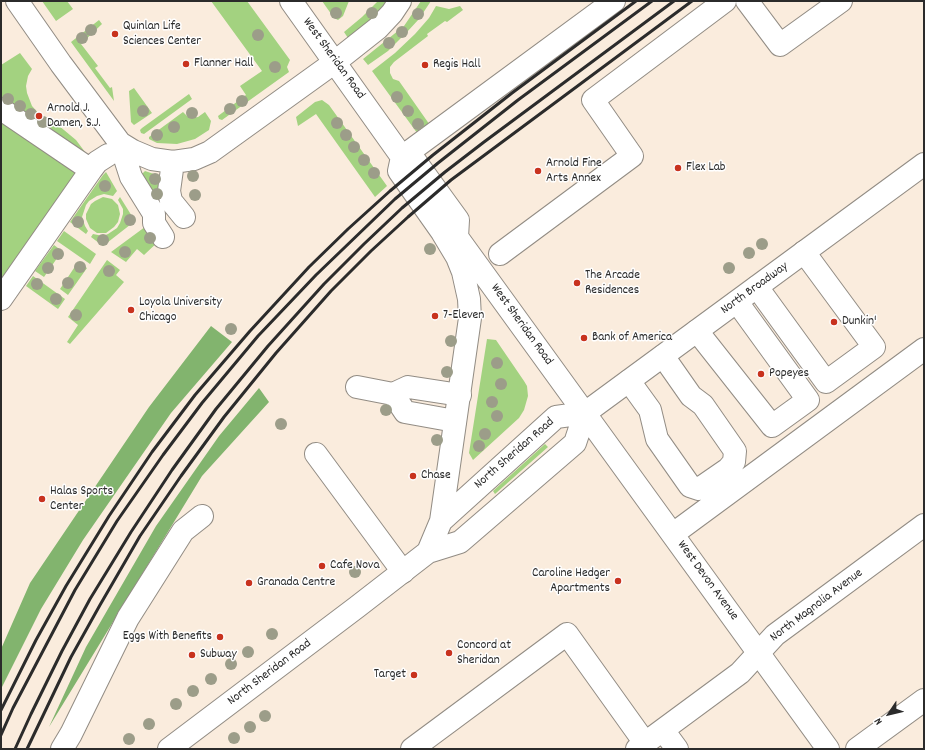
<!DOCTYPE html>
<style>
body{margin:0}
#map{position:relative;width:925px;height:750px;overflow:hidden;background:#faecdd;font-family:Dekko,sans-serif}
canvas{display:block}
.frame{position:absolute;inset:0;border:2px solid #2b2b2b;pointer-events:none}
.north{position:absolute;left:869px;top:694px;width:40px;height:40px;-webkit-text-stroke:3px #fff;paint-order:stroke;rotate:235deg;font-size:11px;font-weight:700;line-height:16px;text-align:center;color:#2b2b2b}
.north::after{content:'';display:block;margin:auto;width:14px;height:18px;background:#2b2b2b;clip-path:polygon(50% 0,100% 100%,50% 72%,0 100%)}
</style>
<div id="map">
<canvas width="925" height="750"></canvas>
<div class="frame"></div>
<div class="north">N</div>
</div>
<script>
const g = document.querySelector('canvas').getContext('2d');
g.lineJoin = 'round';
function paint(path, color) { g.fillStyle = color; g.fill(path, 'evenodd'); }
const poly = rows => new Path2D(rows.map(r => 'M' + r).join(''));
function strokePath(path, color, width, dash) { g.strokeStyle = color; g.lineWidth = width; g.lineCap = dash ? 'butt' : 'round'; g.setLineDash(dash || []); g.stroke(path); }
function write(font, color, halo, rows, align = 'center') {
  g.font = font + ' Dekko,sans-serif'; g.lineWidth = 3; g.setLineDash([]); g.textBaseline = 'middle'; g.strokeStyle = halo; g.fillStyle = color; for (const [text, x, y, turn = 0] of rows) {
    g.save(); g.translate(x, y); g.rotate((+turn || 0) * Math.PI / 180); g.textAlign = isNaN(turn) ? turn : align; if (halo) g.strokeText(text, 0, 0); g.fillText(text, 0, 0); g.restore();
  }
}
const green = poly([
 [42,1,67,1,73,9,56,21],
 [211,1,247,1,290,60,287,67,289,72,222,120,219,119,218,116,246,95,240,86,262,71],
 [322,1,349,1,343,16,338,20,334,18],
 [378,1,388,1,367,24,348,38,344,32,362,17],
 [421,1,431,1,419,19,407,32,388,51,368,65,363,59,404,26],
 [436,6,449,9,460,6,463,10,447,22,445,21,427,34,428,36,394,62,390,67,390,73,393,79,399,81,432,128,420,137,372,71,395,53,415,34,429,18],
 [99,20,102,24,81,44,98,66,95,68,110,88,112,87,114,101,71,42],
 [20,53,32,69,28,76,26,86,27,93,32,106,41,116,58,125,76,140,88,156,1,104,1,65],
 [134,88,152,113,134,125,131,122,129,91],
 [189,94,192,99,144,134,141,133,140,130,142,128],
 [322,100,329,105,387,186,375,197,316,114,298,126,296,117,315,102],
 [183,112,187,116,192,118,198,117,205,112,211,121,209,130,195,139,177,144,157,143,149,139,149,137],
 [1,117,82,174,1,289],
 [145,171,160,176,162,202,158,205,141,175],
 [106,172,117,191,113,196,104,194,97,196,89,201,86,205,82,217,85,226,88,231,86,234,70,222,103,175],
 [103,197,112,199,118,205,120,214,118,222,114,227,106,233,97,233,90,228,86,219,86,214,91,204,95,201],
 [120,197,135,221,103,246,91,237,93,234,103,236,108,234,117,228,120,223,123,214,123,209,118,200],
 [149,224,160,240,144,255,137,249,126,262,111,252],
 [64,231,96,254,90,264,57,241],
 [54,245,62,251,44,277,35,271],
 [107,260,120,270,116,275,124,282,70,344,67,342,78,325,68,317],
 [78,262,87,268,68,295,60,289],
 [33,276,65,299,58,309,26,286],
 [487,339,496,340,524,381,527,386,528,396,524,410,519,418,473,460,469,453],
 [545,444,548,447,495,494,493,491]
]);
const forest = poly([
 [211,326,232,342,171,413,83,540,41,609,1,689,1,649,30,583,149,407],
 [259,388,269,402,202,476,49,727,86,647,156,526,219,436]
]);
const minor = poly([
 [17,1,61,64,120,143,133,151,152,159,173,162,194,159,210,152,335,62,378,28,392,13,400,1],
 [747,1,780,45,841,1],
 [1,109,91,170],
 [120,143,131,177,154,214,154,223,163,237],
 [402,157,614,1],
 [173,162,169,191,171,201,184,217],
 [500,254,632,156,593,100,725,1],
 [757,287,826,382,874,347,804,252],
 [1,299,91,170,97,162,108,155],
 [697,331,772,426,808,400,737,302],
 [629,381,650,410,657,439,690,486,699,489,728,469,734,462,735,451,703,405,691,396,663,356],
 [357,387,393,394,408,387,460,395],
 [393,394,405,412,455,421],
 [316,454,403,572],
 [673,534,924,349],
 [663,730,677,749],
 [62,749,71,734,128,618,183,531,202,516],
 [412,749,567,634,645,743],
 [637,749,740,673,775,635,924,525],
 [857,749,924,700]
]);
const major = poly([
 [291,1,402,157,413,158,458,220,457,237],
 [402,157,399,171,442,232,457,257,463,272,469,299,470,318,441,521],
 [442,232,457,237,828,749],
 [428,552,441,521,556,417,585,413,924,164],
 [169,749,357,607,428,552,460,542,575,443,585,413]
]);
const rail = poly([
 [1,710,36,640,66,586,109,516,152,452,195,395,250,331,309,267,348,229,390,191,433,155,512,93,636,1],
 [1,735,13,708,75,590,117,521,163,455,202,403,258,336,316,275,395,199,438,163,518,100,652,1],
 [15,749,31,714,62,651,90,599,131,532,172,470,216,409,268,346,324,284,364,244,402,208,445,172,484,142,674,1],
 [27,749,71,657,100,605,140,536,181,476,224,417,276,353,331,291,371,251,408,217,451,180,692,1]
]);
const trees = [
 [336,13],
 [372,13],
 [418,14],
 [91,30],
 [402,32],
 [258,35],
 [82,38],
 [389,43],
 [275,67],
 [397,97],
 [8,99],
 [242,101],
 [20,106],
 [230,109],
 [143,111],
 [408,111],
 [192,113],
 [31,114],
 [43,122],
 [337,123],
 [418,124],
 [174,127],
 [157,135],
 [346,135],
 [354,147],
 [364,160],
 [374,173],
 [193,176],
 [155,179],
 [105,186],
 [157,194],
 [195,195],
 [130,220],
 [78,222],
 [150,238],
 [103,240],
 [762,244],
 [430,249],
 [125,252],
 [749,253],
 [58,254],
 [80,267],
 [48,268],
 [729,268],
 [109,271],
 [68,283],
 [37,284],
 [56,299],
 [76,315],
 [231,329],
 [451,341],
 [497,363],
 [447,372],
 [501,384],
 [492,402],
 [386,410],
 [497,416],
 [281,424],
 [485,434],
 [437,440],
 [479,446],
 [355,572],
 [272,634],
 [248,652],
 [231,664],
 [211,679],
 [193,691],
 [176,704],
 [265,716],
 [149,724],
 [250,727],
 [234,738],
 [129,739]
];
const markers = [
 [115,34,4,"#c8321e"],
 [186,64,4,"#c8321e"],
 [425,65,4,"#c8321e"],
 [39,116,4,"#c8321e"],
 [678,168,4,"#c8321e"],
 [538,171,4,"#c8321e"],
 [577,283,4,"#c8321e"],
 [131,310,4,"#c8321e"],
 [435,316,4,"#c8321e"],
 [834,322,4,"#c8321e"],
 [584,338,4,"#c8321e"],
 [761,374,4,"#c8321e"],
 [413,476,4,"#c8321e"],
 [42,499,4,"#c8321e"],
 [322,566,4,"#c8321e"],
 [618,581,4,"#c8321e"],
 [249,583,4,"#c8321e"],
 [220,637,4,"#c8321e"],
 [449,653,4,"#c8321e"],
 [192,655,4,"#c8321e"],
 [414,675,4,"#c8321e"]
];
const poiNames = [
 ["Quinlan Life",123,27],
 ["Sciences Center",123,42],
 ["Flanner Hall",194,64],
 ["Regis Hall",433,65],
 ["Arnold J.",47,109],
 ["Damen, S.J.",47,124],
 ["Arnold Fine",546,164],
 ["Arts Annex",546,179],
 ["Flex Lab",686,168],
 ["The Arcade",585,276],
 ["Residences",585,291],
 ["Loyola University",139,303],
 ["Chicago",139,318],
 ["7-Eleven",443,316],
 ["Dunkin'",842,322],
 ["Bank of America",592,338],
 ["Popeyes",769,374],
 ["Chase",421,476],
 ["Halas Sports",50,492],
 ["Center",50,507],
 ["Cafe Nova",330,566],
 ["Caroline Hedger",610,574,"right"],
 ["Apartments",610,589,"right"],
 ["Granada Centre",257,583],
 ["Eggs With Benefits",212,637,"right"],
 ["Concord at",457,646],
 ["Sheridan",457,661],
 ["Subway",200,655],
 ["Target",406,675,"right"]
];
const streetNames = [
 ["West Sheridan Road",333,59,54],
 ["North Broadway",755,289,-36],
 ["West Sheridan Road",521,325,54],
 ["North Sheridan Road",515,454,-41],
 ["West Devon Avenue",707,581,54],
 ["North Magnolia Avenue",817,606,-37],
 ["North Sheridan Road",270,673,-37]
];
paint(green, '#a3d280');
paint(forest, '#82b46e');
strokePath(minor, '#928c84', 24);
strokePath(major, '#928c84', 24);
strokePath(minor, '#fff', 22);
strokePath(major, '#fff', 22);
strokePath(rail, '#2b2b2b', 3);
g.fillStyle = '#9c9d89';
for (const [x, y] of trees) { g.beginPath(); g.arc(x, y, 6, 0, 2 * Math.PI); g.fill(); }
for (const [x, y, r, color] of markers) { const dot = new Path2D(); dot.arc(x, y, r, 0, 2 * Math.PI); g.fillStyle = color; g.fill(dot); strokePath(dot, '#fff', 1.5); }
write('13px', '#2b2b2b', '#fff', poiNames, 'left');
write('13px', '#2b2b2b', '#fff', streetNames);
</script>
